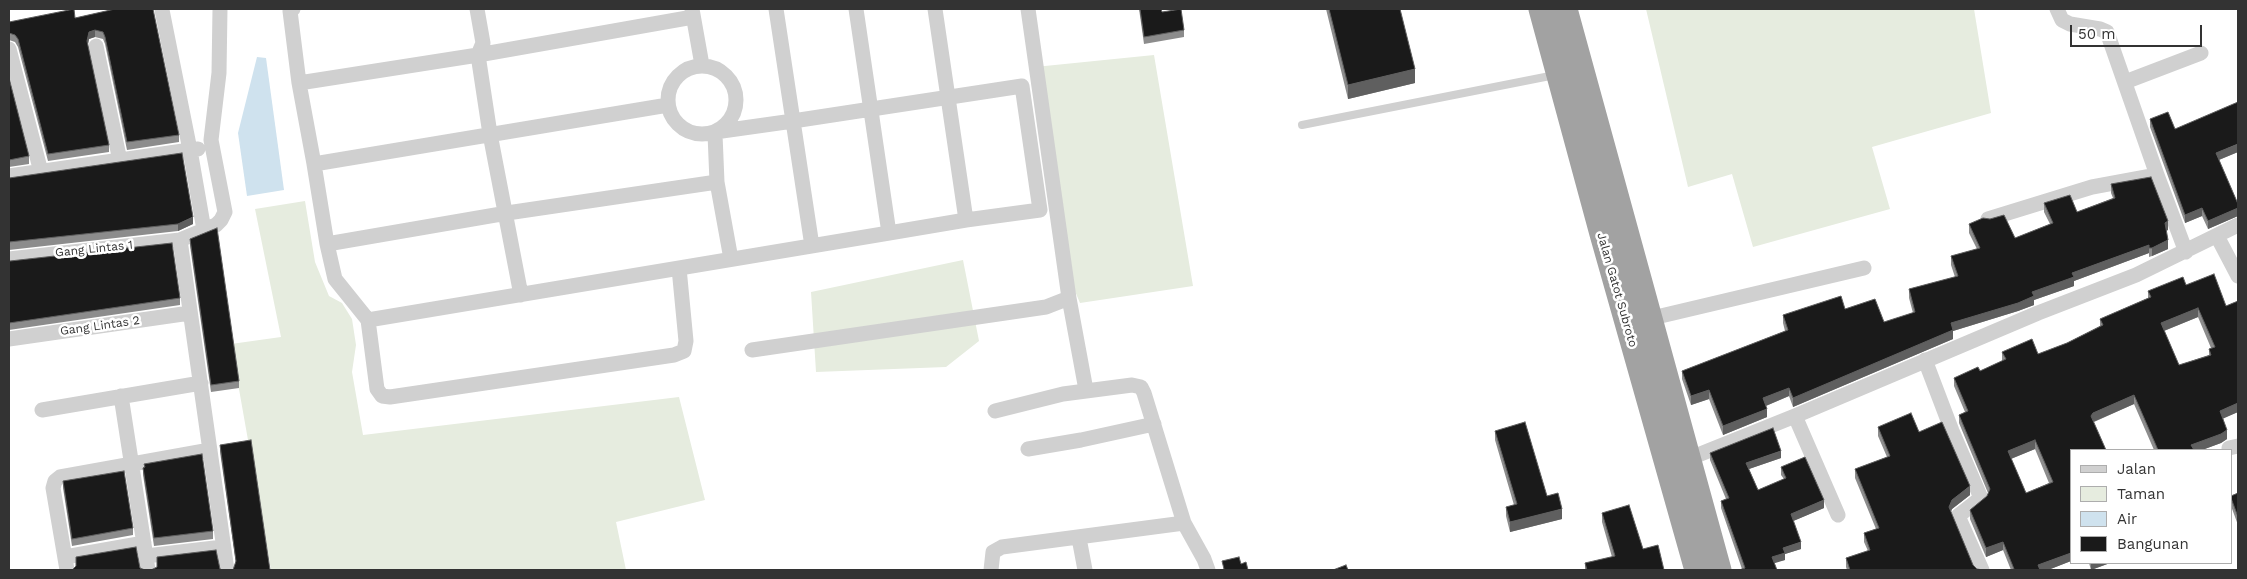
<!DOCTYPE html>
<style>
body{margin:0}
#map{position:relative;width:2247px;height:579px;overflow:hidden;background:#fff;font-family:"Work Sans",sans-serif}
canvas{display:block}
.frame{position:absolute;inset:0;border:10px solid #333;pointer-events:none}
.legend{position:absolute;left:2070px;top:449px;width:162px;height:115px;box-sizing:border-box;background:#fff;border:1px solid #adadad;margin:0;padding:6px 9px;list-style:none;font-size:15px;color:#333}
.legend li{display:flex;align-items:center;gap:10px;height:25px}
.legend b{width:25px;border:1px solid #adadad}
.scale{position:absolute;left:2070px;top:25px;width:132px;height:22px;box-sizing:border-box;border:2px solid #333;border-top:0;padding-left:6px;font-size:15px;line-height:18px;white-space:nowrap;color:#333;-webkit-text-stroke:4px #fff;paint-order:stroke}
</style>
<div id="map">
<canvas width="2247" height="579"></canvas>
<div class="frame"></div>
<ul class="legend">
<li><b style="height:6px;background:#d0d0d0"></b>Jalan</li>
<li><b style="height:14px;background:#e6ecdf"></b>Taman</li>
<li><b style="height:14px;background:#cfe2ee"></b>Air</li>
<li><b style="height:14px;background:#1a1a1a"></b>Bangunan</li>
</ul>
<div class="scale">50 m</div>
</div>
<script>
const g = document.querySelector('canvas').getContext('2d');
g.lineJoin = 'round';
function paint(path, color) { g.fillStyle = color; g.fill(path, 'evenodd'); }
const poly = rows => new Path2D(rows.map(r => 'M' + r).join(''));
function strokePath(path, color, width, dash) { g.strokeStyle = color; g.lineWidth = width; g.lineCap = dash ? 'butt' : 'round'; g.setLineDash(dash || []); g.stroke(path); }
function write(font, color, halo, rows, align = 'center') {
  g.font = font + ' "Work Sans",sans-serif'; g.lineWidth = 5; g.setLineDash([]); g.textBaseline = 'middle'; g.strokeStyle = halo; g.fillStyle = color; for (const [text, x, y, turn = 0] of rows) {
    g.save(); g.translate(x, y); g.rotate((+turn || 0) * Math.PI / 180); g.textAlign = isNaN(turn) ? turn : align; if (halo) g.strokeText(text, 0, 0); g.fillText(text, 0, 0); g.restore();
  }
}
const green = poly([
 [1646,9,1974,9,1991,113,1872,147,1890,209,1753,247,1732,174,1688,187],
 [1154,55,1193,286,1080,303,1055,244,1035,67],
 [305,201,315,262,329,296,342,303,352,319,356,345,352,372,363,435,679,397,705,500,616,522,626,570,271,570,231,344,281,337,255,209],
 [963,260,979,341,946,367,816,372,811,292]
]);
const water = poly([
 [257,57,266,58,284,190,247,196,238,133]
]);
const service = poly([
 [1302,125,1555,75]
]);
const minor = poly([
 [293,9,290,11,299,83],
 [477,9,483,43,478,55,490,134,521,295],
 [692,9,702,65],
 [856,9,889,233],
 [2057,9,2062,20,2070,24,2100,29,2107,32,2157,175,2186,252],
 [162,10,190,150,198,149],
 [96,46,120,161],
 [9,49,41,172],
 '668 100a34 34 0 1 1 68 0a34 34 0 1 1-68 0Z',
 [2125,82,2201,53],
 [314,164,299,83,478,55,693,17],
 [9,176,190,150,204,230],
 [1988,219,2092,187,2157,175],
 [2217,236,2238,276],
 [180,240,227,570],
 [327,244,314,164,668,105],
 [812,246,793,121,1022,86,1040,210,966,220],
 [9,259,180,240,216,225,221,220,225,212,211,140,219,73,220,9],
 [731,259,717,182,715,134,715,132,793,121,776,9],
 [679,268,686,341,684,351,674,355,390,397,382,396,377,389,368,320,889,233,966,220,935,9],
 [1069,298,1086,390],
 [1648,319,1864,268],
 [368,320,335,279,327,244,507,213,717,182],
 [9,339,190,313],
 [752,350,1046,307,1069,298,1028,9],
 [1925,360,1952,431,1981,498,1958,516,1982,570],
 [121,396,148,570],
 [42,410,201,383],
 [995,411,1063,394,1132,385,1141,387,1144,393,1184,523,1204,559,1208,570],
 [1795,416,1838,515],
 [2229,448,2238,446],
 [1028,449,1081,440,1154,424],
 [1688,459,1795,416,2038,313,2136,275,2238,225],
 [1079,538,1085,570],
 [146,556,223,547],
 [65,557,144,543],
 [67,570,53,488,55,481,60,477,210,450],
 [991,570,993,552,1002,547,1184,523]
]);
const trunk = poly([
 [1541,9,1602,234,1697,570],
 [1565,9,1719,570]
]);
const wall = poly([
 [115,9,179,135,179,142,127,150,105,44,103,39,95,37,89,39,88,45,109,145,109,152,48,161,18,47,15,42,9,40,9,22,75,18],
 [1139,9,1161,9,1162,12,1184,30,1184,37,1144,44],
 [1326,9,1400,9,1415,83,1348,99],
 [9,78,29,156,29,164,9,167],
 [2150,119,2238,152,2219,160,2238,204,2238,216,2208,229,2202,216,2185,223,2150,127],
 [9,178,193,224,178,231,9,250],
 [2111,184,2168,230,2166,231,2168,249,2152,256,2149,257,2149,253,2074,281,2074,286,2034,300,2034,305,2018,311,1953,331,1953,339,1793,407,1789,396,1766,406,1767,417,1723,435,1709,399,1691,405,1682,379,1682,371,1785,331,1783,323,1783,315,1845,309,1884,322,1913,313,1909,298,1909,289,1955,277,1951,265,1951,256,1977,249,1969,233,1969,224,2015,238,2050,224,2044,212,2044,203,2077,212,2113,198,2111,193],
 [190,239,239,381,239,388,211,392,190,246],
 [9,261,180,298,180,305,9,330],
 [2186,285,2226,306,2238,301,2238,412,2223,418,2227,439,2221,443,2202,450,2154,450,2134,404,2094,422,2071,561,2048,570,2010,570,2011,570,2003,550,1986,557,1970,519,1970,510,1987,496,1988,493,1959,423,1959,415,1965,412,1954,386,1954,378,1980,371,2002,361,2002,352,2038,354,2067,343,2100,326,2100,319,2148,298,2148,291],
 [2198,317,2211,348,2209,349,2209,355,2179,365,2164,331],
 [2035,449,2049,483,2026,493,2011,459],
 [1878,427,1919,432,1970,495,1952,509,1951,512,1973,565,1977,569,1983,570,1847,570,1846,567,1846,558,1868,551,1864,542,1864,533,1876,529,1855,478,1855,469,1887,457,1878,436],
 [1495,431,1547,496,1562,519,1510,532,1506,516,1506,507,1514,505,1495,440],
 [220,445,270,570,233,570,236,563,220,452],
 [1710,453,1781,458,1749,469,1758,490,1784,479,1781,475,1781,467,1824,508,1793,521,1801,549,1785,554,1785,560,1742,569,1721,508,1721,501,1726,499,1710,460],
 [144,464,213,531,213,539,154,546,143,475,143,468,144,467],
 [63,481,133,528,133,535,72,546,63,488],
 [2238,493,2238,525,2231,506,2231,496],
 [1602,513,1643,549,1664,570,1585,570,1585,563,1612,557,1602,522],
 [2089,563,2110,563,2091,570]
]);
const shadedWall = poly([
 [95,30,95,37,89,39,87,48,87,41,89,32],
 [1415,69,1415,83,1348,99,1348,85],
 [2238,144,2238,152,2216,161,2216,153],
 [2202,208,2202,216,2185,223,2185,215],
 [2238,208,2238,216,2208,229,2208,221],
 [193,217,193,224,178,231,178,224],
 [2168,221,2168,230,2165,231,2165,223],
 [2168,240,2168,249,2152,256,2152,248],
 [2149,245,2149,253,2074,281,2074,286,2034,300,2034,305,2018,311,1953,331,1953,339,1793,407,1793,398,1951,323,2032,292,2072,273],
 [2198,308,2198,317,2161,332,2161,323],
 [1789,388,1789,396,1763,407,1763,398],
 [1709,390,1709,399,1691,405,1691,396],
 [2134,395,2134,404,2093,422,2091,416,2093,413],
 [2238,403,2238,412,2220,420,2220,411],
 [1767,409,1767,417,1723,435,1723,426],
 [2227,430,2227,439,2221,443,2202,450,2191,450,2191,445],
 [2035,440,2035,449,2008,460,2008,451],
 [1781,451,1781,458,1746,470,1746,463],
 [1970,486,1970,495,1952,509,1949,516,1949,507,1952,500],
 [1824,500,1824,508,1791,522,1791,514],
 [1562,509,1562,519,1510,532,1510,522],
 [1801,542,1801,549,1785,554,1785,560,1772,564,1772,557,1783,548],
 [2003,542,2003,550,1986,557,1986,548],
 [2071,553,2071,561,2048,570,2038,570,2038,565],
 [2091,563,2110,563,2091,570]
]);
const building = poly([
 [74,9,75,18,115,9,153,9,179,135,127,142,105,37,103,32,95,30,89,32,87,41,109,145,48,154,18,39,15,35,9,33,9,22,74,9],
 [1140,9,1161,9,1162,12,1181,9,1184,30,1144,37,1140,9],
 [1329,9,1400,9,1415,69,1348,85,1329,9],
 [9,78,29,156,9,160,9,78],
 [2238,102,2238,144,2216,153,2238,204,2238,208,2208,221,2202,208,2185,215,2150,119,2168,112,2175,129,2238,102],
 [182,153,193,217,178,224,9,242,9,178,182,153],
 [2151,177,2168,221,2165,223,2168,240,2152,248,2149,248,2149,245,2072,273,2074,277,2032,292,2034,296,2018,303,1951,323,1953,330,1793,398,1789,388,1763,398,1767,409,1723,426,1709,390,1691,396,1682,371,1788,330,1783,315,1841,296,1845,309,1875,299,1884,322,1915,312,1909,289,1958,276,1951,256,1980,248,1969,224,1983,218,1990,219,2004,215,2015,238,2053,223,2044,203,2070,195,2077,212,2115,198,2111,184,2151,177],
 [217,228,239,381,211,385,190,239,217,228],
 [172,243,180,298,9,323,9,261,10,261,172,243],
 [2214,274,2226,306,2238,301,2238,403,2220,411,2227,430,2221,434,2191,445,2194,450,2158,450,2134,395,2093,413,2091,416,2106,450,2071,450,2071,553,2038,565,2040,570,2010,570,2014,569,2003,542,1986,548,1970,510,1987,496,1990,489,1959,415,1968,411,1954,378,1978,367,1980,371,2006,359,2002,352,2032,339,2038,354,2067,343,2103,325,2100,319,2151,297,2148,291,2183,277,2186,285,2214,274],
 [2198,308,2215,347,2209,349,2211,355,2179,365,2161,323,2198,308],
 [2035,440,2053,482,2026,493,2008,451,2035,440],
 [1911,413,1919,432,1942,422,1970,486,1952,500,1949,507,1973,565,1977,569,1983,570,1850,570,1846,558,1870,550,1864,533,1879,528,1855,469,1890,456,1878,427,1911,413],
 [1525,422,1547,496,1558,493,1562,509,1510,522,1506,507,1517,504,1495,431,1525,422],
 [1773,428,1781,451,1746,463,1758,490,1786,478,1781,467,1805,457,1824,500,1791,514,1801,542,1783,548,1785,553,1772,557,1777,570,1739,570,1745,568,1721,501,1729,498,1710,453,1773,428],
 [251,440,270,570,232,570,233,570,236,561,220,445,251,440],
 [202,454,213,531,154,538,143,468,145,467,144,464,202,454],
 [124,471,133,528,72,539,63,481,124,471],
 [2238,493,2238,517,2231,498,2231,496,2238,493],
 [1629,505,1643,549,1658,545,1664,570,1587,570,1585,563,1615,556,1602,513,1629,505],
 [136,547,140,568,145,570,72,570,76,566,76,557,136,547],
 [216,550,220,569,223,570,151,570,157,567,157,557,216,550],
 [1239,557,1241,564,1246,562,1248,570,1221,570,1224,569,1222,561,1239,557],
 [1346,565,1348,570,1333,570,1346,565]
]);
const streetNames = [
 ["Gang Lintas 1",94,249,-6],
 ["Jalan Gatot Subroto",1617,290,74],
 ["Gang Lintas 2",100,326,-8]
];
paint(green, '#e6ecdf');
paint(water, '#cfe2ee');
strokePath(service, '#d0d0d0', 8);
strokePath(minor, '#d0d0d0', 15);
strokePath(trunk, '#a2a2a2', 25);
paint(wall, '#8c8c8c');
paint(shadedWall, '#5f5f5f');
paint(building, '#1a1a1a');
strokePath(building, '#5f5f5f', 1);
write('12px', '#333', '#fff', streetNames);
</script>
